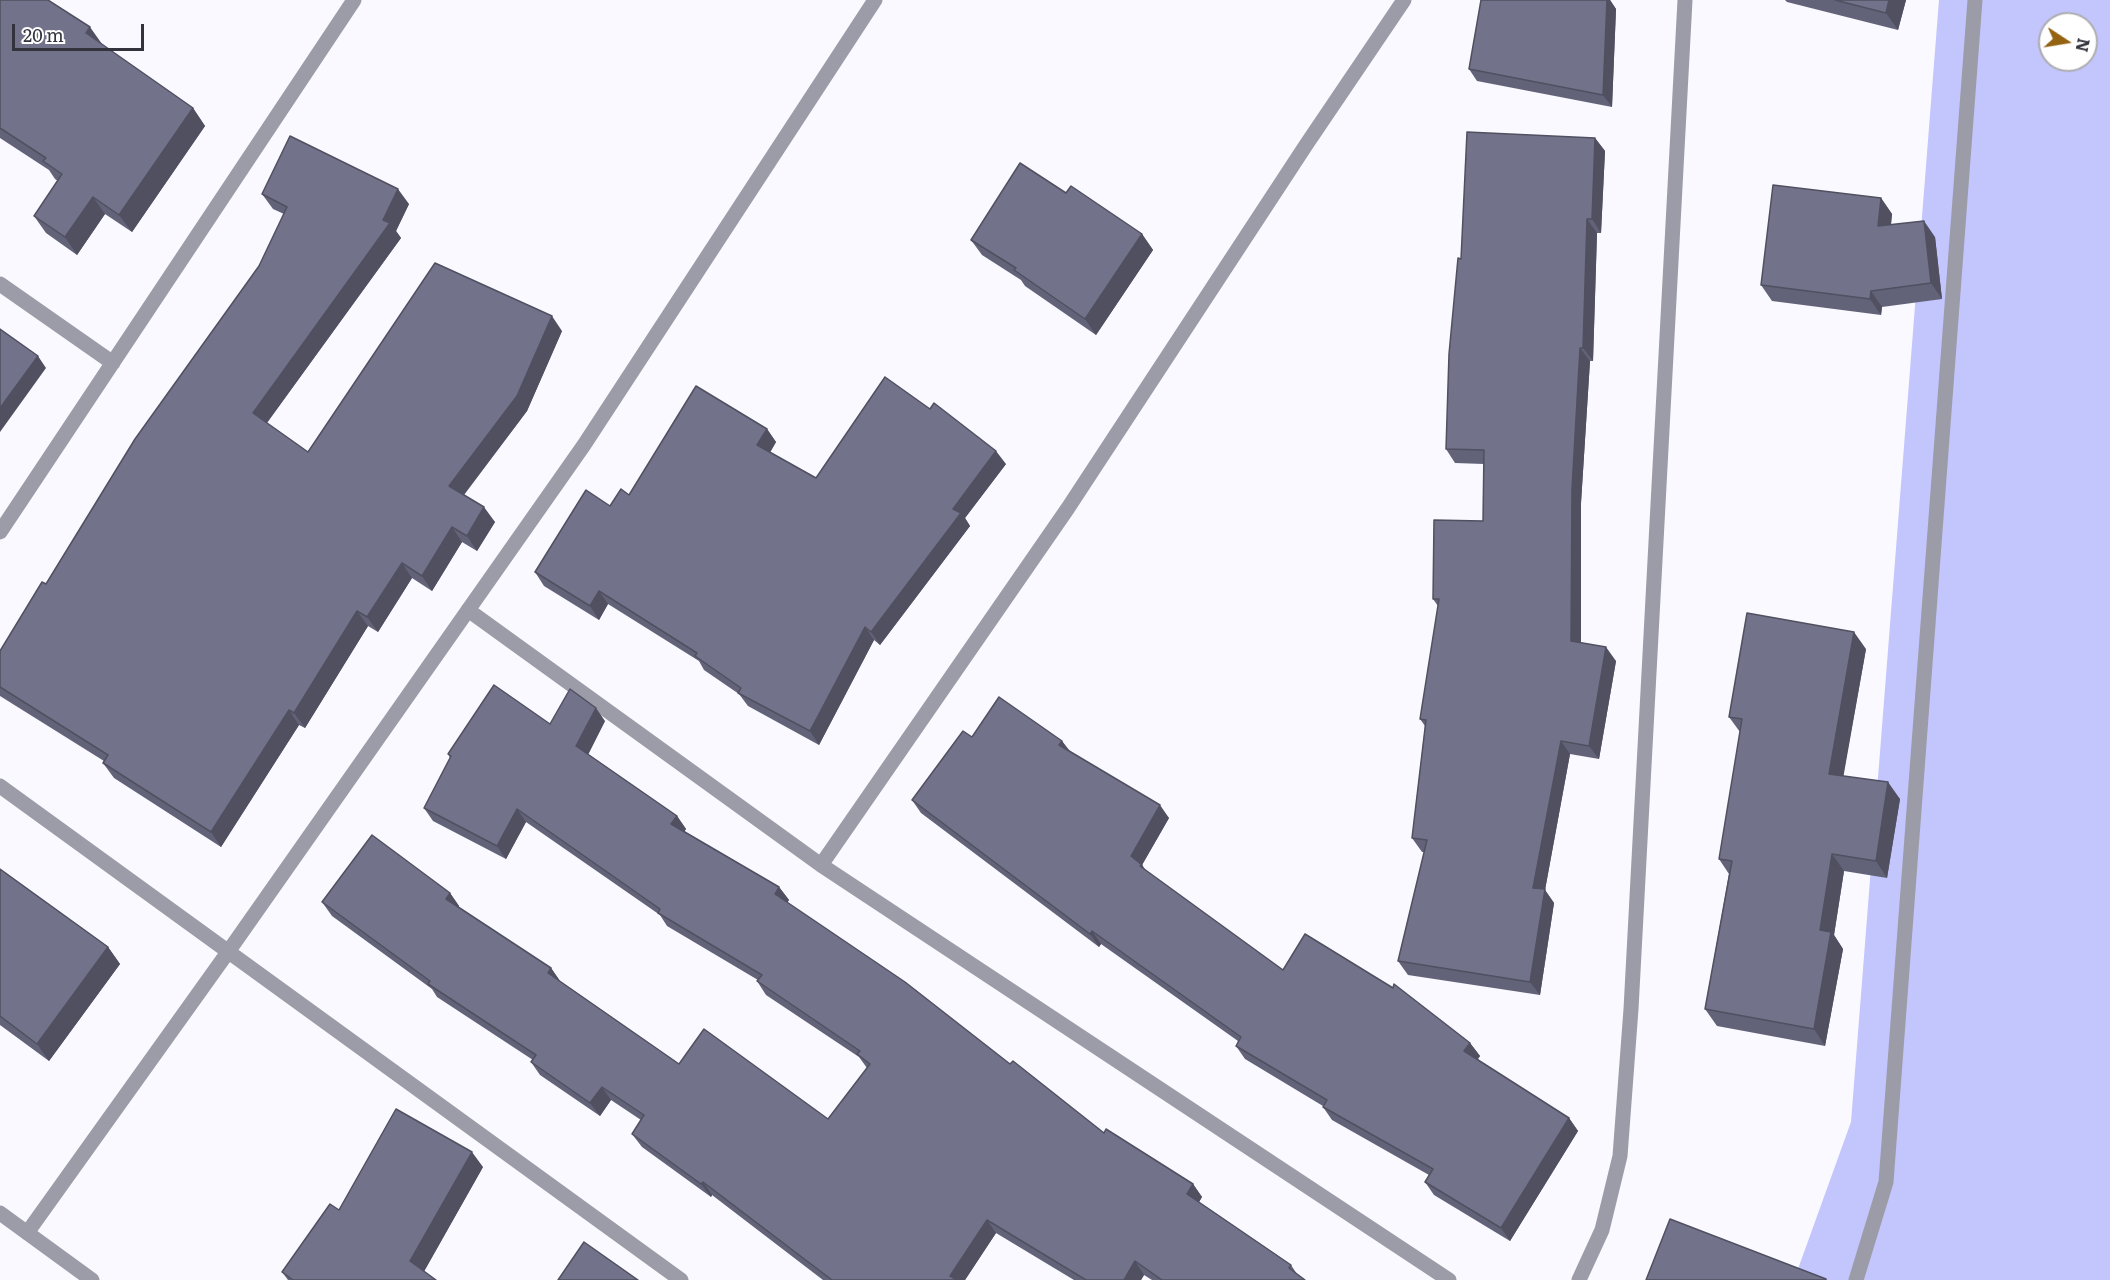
<!DOCTYPE html>
<style>
body{margin:0}
#map{position:relative;width:2110px;height:1280px;overflow:hidden;background:#f9f9ff;font-family:Literata,serif}
canvas{display:block}
.north{position:absolute;left:2038px;top:12px;width:60px;height:60px;box-sizing:border-box;background:#fff;border:2px solid #adadb1;border-radius:50%;rotate:102deg;font-size:16px;font-weight:700;line-height:24px;text-align:center;color:#32333d}
.north::after{content:'';display:block;margin:auto;width:21px;height:27px;background:#936312;clip-path:polygon(50% 0,100% 100%,50% 72%,0 100%)}
.scale{position:absolute;left:12px;top:24px;width:132px;height:27px;box-sizing:border-box;border:3px solid #32333d;border-top:0;padding-left:8px;font-size:18px;line-height:21px;white-space:nowrap;color:#32333d;-webkit-text-stroke:4px #fff;paint-order:stroke}
</style>
<div id="map">
<canvas width="2110" height="1280"></canvas>
<div class="north">N</div>
<div class="scale">20 m</div>
</div>
<script>
const g = document.querySelector('canvas').getContext('2d');
g.lineJoin = 'round';
function paint(path, color) { g.fillStyle = color; g.fill(path, 'evenodd'); }
const poly = rows => new Path2D(rows.map(r => 'M' + r).join(''));
function strokePath(path, color, width, dash) { g.strokeStyle = color; g.lineWidth = width; g.lineCap = dash ? 'butt' : 'round'; g.setLineDash(dash || []); g.stroke(path); }
const green = poly([
 [1939,0,2110,0,2110,1280,1794,1280,1851,1122],
 [2050,24,2086,24,2086,60,2050,60]
]);
const street = poly([
 [0,284,113,363],
 [0,532,354,0],
 [468,610,821,865,1449,1280],
 [0,786,681,1280],
 [821,865,1068,508,1306,145,1404,0],
 [0,1213,92,1280],
 [27,1233,228,952,584,445,875,0],
 [1579,1280,1602,1230,1620,1156,1631,1009,1685,0],
 [1856,1280,1886,1182,1975,0]
]);
const wall = poly([
 [0,0,102,45,193,108,205,126,132,232,105,214,77,255,46,233,34,216,58,181,55,179,49,170,0,138],
 [1481,0,1610,0,1616,9,1612,107,1477,81,1469,69],
 [1785,0,1906,0,1898,30,1787,2],
 [1595,138,1605,151,1601,233,1597,233,1593,361,1590,361,1581,503,1581,643,1616,661,1599,759,1570,754,1545,890,1554,903,1540,995,1408,975,1398,961,1424,852,1422,852,1412,838,1425,726,1420,719,1438,606,1433,599,1483,521,1484,464,1455,463,1446,449,1461,259],
 [1066,193,1142,234,1153,250,1096,335,1025,286,1021,280,982,255,971,240],
 [262,194,409,204,396,231,401,238,267,423,308,452,562,331,527,411,464,495,495,522,477,551,462,542,432,591,412,578,378,632,368,626,305,728,299,725,221,847,114,778,103,763,104,761,0,696,0,651,46,584,259,266,284,214,273,209],
 [1881,198,1892,214,1891,225,1935,237,1942,299,1882,307,1881,315,1772,301,1761,285],
 [767,429,776,442,770,452,816,478,1006,464,965,518,970,526,880,645,874,640,819,745,748,706,739,694,704,670,699,661,608,604,599,620,544,586,535,572,610,506,629,495],
 [1866,649,1843,776,1900,799,1887,878,1844,871,1834,935,1843,949,1825,1046,1717,1026,1705,1009,1729,874,1719,859,1740,732,1729,717],
 [605,721,588,754,677,816,686,829,684,831,779,887,789,900,787,902,1104,1133,1193,1184,1202,1197,1199,1202,1291,1265,1297,1274,1305,1280,1152,1280,1144,1275,1141,1280,1074,1280,996,1233,965,1280,823,1280,712,1195,711,1197,642,1147,632,1134,641,1120,611,1100,600,1116,540,1075,531,1062,533,1060,437,997,432,989,332,916,322,902,450,893,459,906,458,908,551,968,560,981,679,1064,828,1119,867,1068,859,1057,766,995,757,981,758,980,667,926,660,915,526,822,506,859,433,821,424,808,450,758,448,754,550,724],
 [972,737,1062,741,1070,751,1169,818,1142,865,1146,871,1283,970,1470,1043,1480,1056,1477,1060,1569,1118,1578,1131,1510,1241,1434,1195,1425,1182,1429,1175,1332,1120,1323,1107,1323,1106,1245,1059,1236,1046,1238,1041,1101,944,1099,947,921,813,912,800],
 [0,869,108,947,120,964,49,1061,0,1025],
 [483,1167,424,1271,436,1280,288,1280,282,1272,339,1210]
]);
const shadedWall = poly([
 [1607,0,1610,0,1616,9,1612,107,1603,95],
 [1889,0,1906,0,1898,30,1886,13],
 [90,27,102,44,86,33],
 [193,108,205,126,132,232,119,215],
 [1595,138,1605,151,1601,233,1592,219],
 [398,189,409,204,396,231,401,238,263,428,253,413,383,220],
 [93,197,105,214,77,255,65,237],
 [1881,198,1892,214,1889,242,1878,226],
 [1587,219,1597,233,1593,361,1583,348],
 [1924,221,1935,237,1942,299,1931,283],
 [1142,234,1153,250,1096,335,1085,319],
 [1871,291,1882,307,1881,315,1870,299],
 [552,316,562,331,527,411,459,501,449,486],
 [1580,348,1590,361,1581,503,1581,655,1571,641,1572,489],
 [38,356,46,368,0,432,0,408],
 [767,429,776,442,767,458,757,445],
 [996,451,1006,464,965,518,970,526,880,645,871,632,953,509],
 [484,507,495,522,477,551,467,536],
 [452,527,462,542,432,591,422,576],
 [402,563,412,578,378,632,367,617],
 [599,591,608,604,599,620,590,606],
 [357,611,368,626,305,728,294,713],
 [865,627,874,640,819,745,810,731],
 [1854,632,1866,649,1841,790,1829,774],
 [1606,647,1616,661,1599,759,1589,746],
 [596,708,605,721,586,759,576,746],
 [289,710,299,725,221,847,211,832],
 [1062,741,1071,754,1059,745],
 [1561,741,1570,754,1545,890,1554,903,1540,995,1530,982,1533,888],
 [1888,782,1900,799,1887,878,1876,861],
 [1160,805,1169,818,1142,865,1151,878,1131,856],
 [517,809,526,822,506,859,497,846],
 [677,816,686,829,681,837,671,824],
 [1832,854,1844,871,1834,935,1843,949,1825,1046,1814,1029,1820,930],
 [779,887,789,900,785,907,775,894],
 [450,893,459,906,455,913,446,899],
 [1092,931,1101,944,1099,947,1090,934],
 [108,947,120,964,49,1061,37,1044],
 [551,968,560,981,548,973],
 [1470,1043,1480,1056,1474,1065,1464,1051],
 [602,1087,611,1100,600,1116,590,1103],
 [1569,1118,1578,1131,1510,1241,1501,1228],
 [472,1152,483,1167,421,1277,410,1261],
 [703,1182,712,1195,711,1197,701,1184],
 [1193,1184,1202,1197,1196,1207,1187,1194],
 [987,1220,996,1233,965,1280,953,1280,950,1276],
 [1135,1261,1144,1275,1141,1280,1124,1280]
]);
const building = poly([
 [0,0,48,0,90,27,86,33,193,108,119,215,93,197,65,237,34,216,62,174,43,161,46,158,0,128,0,0],
 [1481,0,1607,0,1603,95,1469,69,1481,0],
 [1835,0,1889,0,1886,13,1835,0],
 [1467,132,1595,138,1592,219,1587,219,1583,348,1580,348,1572,489,1571,641,1606,647,1589,746,1561,741,1533,888,1545,889,1530,982,1398,961,1427,840,1412,838,1426,720,1420,719,1439,599,1433,599,1434,520,1483,521,1484,450,1446,449,1449,354,1458,258,1461,259,1467,132],
 [290,136,398,189,383,220,390,223,253,413,308,452,435,263,552,316,517,396,449,486,484,507,467,536,452,527,422,576,402,563,367,617,357,611,294,713,289,710,211,832,103,763,108,755,0,687,0,651,42,582,46,584,135,439,259,266,287,207,262,194,290,136],
 [1020,163,1066,193,1071,186,1142,234,1085,319,1014,270,1016,268,971,240,1020,163],
 [1773,185,1881,198,1878,226,1924,221,1931,283,1871,291,1870,299,1761,285,1773,185],
 [0,329,38,356,0,408,0,329],
 [885,377,930,409,934,403,996,451,953,509,961,513,871,632,865,627,810,731,738,693,741,688,695,656,697,653,599,591,590,606,535,572,586,490,610,506,621,489,629,495,696,386,767,429,757,445,816,478,885,377],
 [1747,613,1854,632,1829,774,1888,782,1876,861,1832,854,1820,930,1831,932,1814,1029,1705,1009,1732,861,1719,859,1742,719,1729,717,1747,613],
 [494,685,550,724,570,689,596,708,576,746,677,816,671,824,779,887,775,894,905,982,1010,1064,1013,1061,1104,1133,1106,1129,1193,1184,1187,1194,1291,1265,1289,1268,1305,1280,1162,1280,1135,1261,1124,1280,1086,1280,987,1220,950,1276,957,1280,832,1280,703,1182,701,1184,632,1134,644,1115,602,1087,590,1103,531,1062,536,1055,428,984,430,981,322,902,372,835,450,893,446,899,551,968,548,973,679,1064,704,1029,828,1119,870,1064,857,1054,860,1051,757,981,762,975,658,913,660,909,517,809,497,846,424,808,451,756,448,754,494,685],
 [999,697,1062,741,1059,745,1160,805,1131,856,1142,865,1140,866,1283,970,1305,934,1393,988,1394,984,1470,1043,1464,1051,1569,1118,1501,1228,1425,1182,1433,1169,1323,1107,1327,1100,1236,1046,1241,1037,1092,931,1090,934,912,800,963,731,972,737,999,697],
 [0,869,108,947,37,1044,0,1016,0,869],
 [396,1109,472,1152,410,1261,436,1280,293,1280,282,1272,330,1204,339,1210,396,1109],
 [1670,1219,1826,1279,1826,1280,1646,1280,1670,1219],
 [584,1242,638,1280,558,1280,584,1242]
]);
paint(green, '#c3c5fd');
strokePath(street, '#9c9ca8', 15);
paint(wall, '#626378');
paint(shadedWall, '#505061');
paint(building, '#72738b');
strokePath(building, '#505061', 1.5);
</script>
